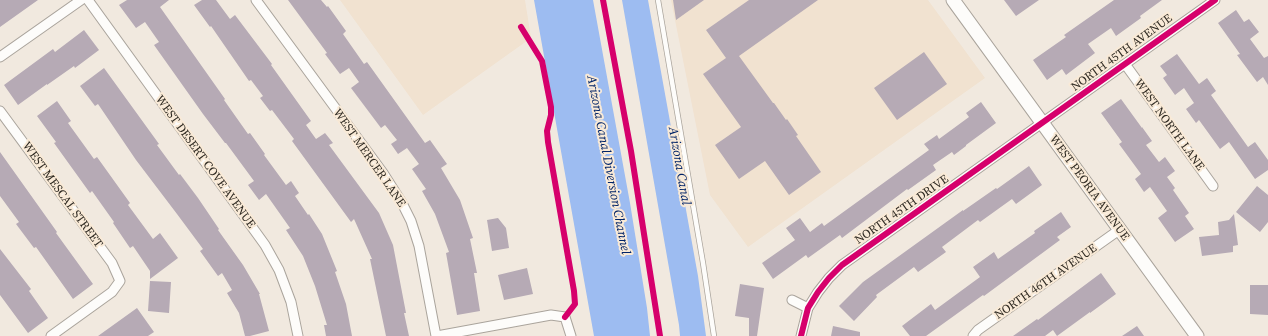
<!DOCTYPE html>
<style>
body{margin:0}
canvas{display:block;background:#f1e9df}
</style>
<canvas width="1268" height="336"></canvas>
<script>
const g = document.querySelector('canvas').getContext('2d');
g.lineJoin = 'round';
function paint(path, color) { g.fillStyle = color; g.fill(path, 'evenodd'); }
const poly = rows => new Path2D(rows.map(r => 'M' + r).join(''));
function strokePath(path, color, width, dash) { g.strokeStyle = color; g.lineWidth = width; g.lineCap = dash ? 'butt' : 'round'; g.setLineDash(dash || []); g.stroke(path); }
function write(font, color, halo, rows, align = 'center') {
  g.font = font + ' "Source Serif 4",serif'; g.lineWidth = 4; g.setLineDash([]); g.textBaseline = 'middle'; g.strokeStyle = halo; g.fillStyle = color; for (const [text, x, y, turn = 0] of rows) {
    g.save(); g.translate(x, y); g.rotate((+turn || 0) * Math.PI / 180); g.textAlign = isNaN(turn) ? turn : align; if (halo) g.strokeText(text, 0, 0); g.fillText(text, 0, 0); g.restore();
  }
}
const built = poly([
 [340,0,525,0,531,38,423,115],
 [671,0,928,0,985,78,748,247,710,195]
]);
const water = poly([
 [534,0,593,0,630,203,647,308,650,336,594,336],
 [622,0,648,0,698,276,706,336,680,336,679,325]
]);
const building = poly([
 [0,0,38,0,0,27],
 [127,0,169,0,160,7,225,99,224,100,248,134,250,133,265,154,264,155,286,185,291,181,299,193,295,196,308,215,309,214,322,234,337,271,335,272,346,304,352,336,326,336,324,325,327,325,315,286,303,256,286,230,290,228,266,194,259,200,248,185,254,181,226,143,225,143,203,114,154,45,159,42,145,22,136,28,119,5],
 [202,0,216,0,230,19,235,15,272,64,271,65,311,121,306,125,316,139,325,133,333,143,329,145,379,213,393,245,406,313,404,313,409,336,386,336,370,259,372,259,354,219,351,222,292,141,294,139,272,110,270,111,260,98,263,96,251,80,249,81,211,26,210,27,194,5],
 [288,0,321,0,327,7,328,6,346,31,343,34,364,64,367,62,425,143,430,140,447,164,441,168,460,200,473,238,470,239,477,273,474,273,480,311,457,315,446,253,449,252,435,214,422,191,426,189,412,169,419,164,407,148,398,154,391,144,397,140,385,125,381,128,351,88,359,82,349,68,340,74,325,54,327,53],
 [673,0,704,0,676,20],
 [749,0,818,0,739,56,773,103,774,103,786,120,787,119,798,135,796,136,821,172,789,195,765,161,739,179,715,145,741,127,703,74,726,58,706,30],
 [1004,0,1039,0,1016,16],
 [1114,0,1162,0,1140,16,1141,18,1116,36,1111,28,1088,44,1095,53,1066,75,1062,69,1047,80,1033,60,1066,37,1064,35],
 [1236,10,1244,22,1249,19,1259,32,1250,39,1264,58,1268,56,1268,85,1263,77,1257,82,1237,55,1240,54,1218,23],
 [84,30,99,50,75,68,74,66,47,85,47,84,18,105,4,85,53,49,55,52],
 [924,52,947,84,897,120,874,88],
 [1177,54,1199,84,1207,78,1216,91,1211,95,1248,147,1255,142,1268,160,1268,170,1255,179,1229,142,1220,149,1199,120,1196,123,1186,109,1194,103,1184,88,1175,95,1163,78,1167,75,1160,66],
 [104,68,159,144,157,145,179,175,180,174,198,198,219,229,218,230,243,265,260,294,259,294,269,331,250,336,245,336,239,313,227,293,232,290,222,273,218,276,200,251,203,249,177,214,136,160,98,104,95,106,80,86],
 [1121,99,1142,128,1142,127,1152,141,1146,145,1159,162,1165,157,1175,171,1167,177,1175,188,1173,190,1189,213,1185,216,1194,229,1175,242,1158,218,1167,211,1150,187,1144,192,1135,179,1141,174,1119,144,1122,142,1101,113],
 [57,101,71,121,68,123,94,159,97,157,130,203,128,205,153,239,160,233,178,258,150,279,150,271,133,246,130,248,113,223,114,222,92,191,90,193,54,143,56,142,37,116],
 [981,102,996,123,966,145,966,146,954,155,952,152,933,165,936,170,908,190,907,189,842,238,840,235,808,258,806,255,773,279,762,263,795,240,786,228,800,218,810,232,822,223,824,226,929,150,924,144,937,135,939,139,969,117,966,113],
 [0,152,57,232,56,233,93,284,73,299,36,247,34,248,16,224,19,222,0,196],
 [1029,166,1042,185,1016,204,1012,199,980,222,978,220,942,247,946,252,918,272,914,267,876,295,877,297,854,321,839,306,863,282,963,210,963,211,996,188,997,189],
 [1257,186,1268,195,1268,222,1260,232,1236,212],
 [1061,212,1071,227,1057,237,1060,240,984,296,983,295,926,336,910,336,902,326,931,304,935,310,980,277,973,267,994,252,998,259,1035,233,1034,231],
 [1234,214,1238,245,1233,246,1233,252,1202,256,1199,237,1219,235,1218,222,1229,220],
 [498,218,506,228,509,248,492,251,487,220],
 [0,249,31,289,29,291,48,318,28,333,0,295],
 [527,268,533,294,504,300,498,275],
 [1101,273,1116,294,1090,313,1090,312,1057,336,1053,330,1045,336,1013,336,1037,319,1038,320],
 [150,281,171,282,169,313,148,311],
 [740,284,764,288,757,336,749,336,749,318,735,316],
 [1250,285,1268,285,1268,315,1250,314],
 [137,308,154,332,148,336,98,336],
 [833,326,860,332,860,336,831,336],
 [1137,326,1144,336,1122,336]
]);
const lane = poly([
 [658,0,703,263,714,336]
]);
const street = poly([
 [88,0,265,245,279,270,291,302,298,336],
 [256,0,383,173,402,203,411,221,419,246,436,336],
 [0,57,81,0],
 [1125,64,1213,186],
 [0,111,112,263,120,281,112,292,51,336],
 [792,300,808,308],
 [437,336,551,315,565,317,571,336],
 [801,336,808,308,818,292,829,278,842,265,1215,0],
 [973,336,978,330,1119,230]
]);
const secondary = poly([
 [953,0,1197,336]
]);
const cycleway = poly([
 [603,0,631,151,660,336],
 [521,27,542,61,551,107,551,115,547,131,548,142,574,291,575,304,565,317],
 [801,336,808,308,818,292,829,278,842,265,1215,0]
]);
const streetNames = [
 ["NORTH 45TH AVENUE",1122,53,-36],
 ["WEST NORTH LANE",1169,125,54],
 ["WEST MERCER LANE",369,158,55],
 ["WEST DESERT COVE AVENUE",205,162,54],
 ["WEST PEORIA AVENUE",1089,188,54],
 ["WEST MESCAL STREET",62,195,54],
 ["NORTH 45TH DRIVE",902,210,-35],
 ["NORTH 46TH AVENUE",1046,282,-35]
];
const waterNames = [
 ["Arizona Canal Diversion Channel",608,165,79],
 ["Arizona Canal",679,166,80]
];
paint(built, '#f1e2d0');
paint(water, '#9dbcf1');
paint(building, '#b6aab5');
strokePath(lane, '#aaa49c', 6);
strokePath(street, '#aaa49c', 11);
strokePath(secondary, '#aaa49c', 15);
strokePath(lane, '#fdfcfa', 4.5);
strokePath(street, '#fdfcfa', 9);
strokePath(secondary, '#fdfcfa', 13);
strokePath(cycleway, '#d6006c', 6);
write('12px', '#2f2a22', '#f9ead7', streetNames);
write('italic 13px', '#002367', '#f9ead7', waterNames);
</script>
